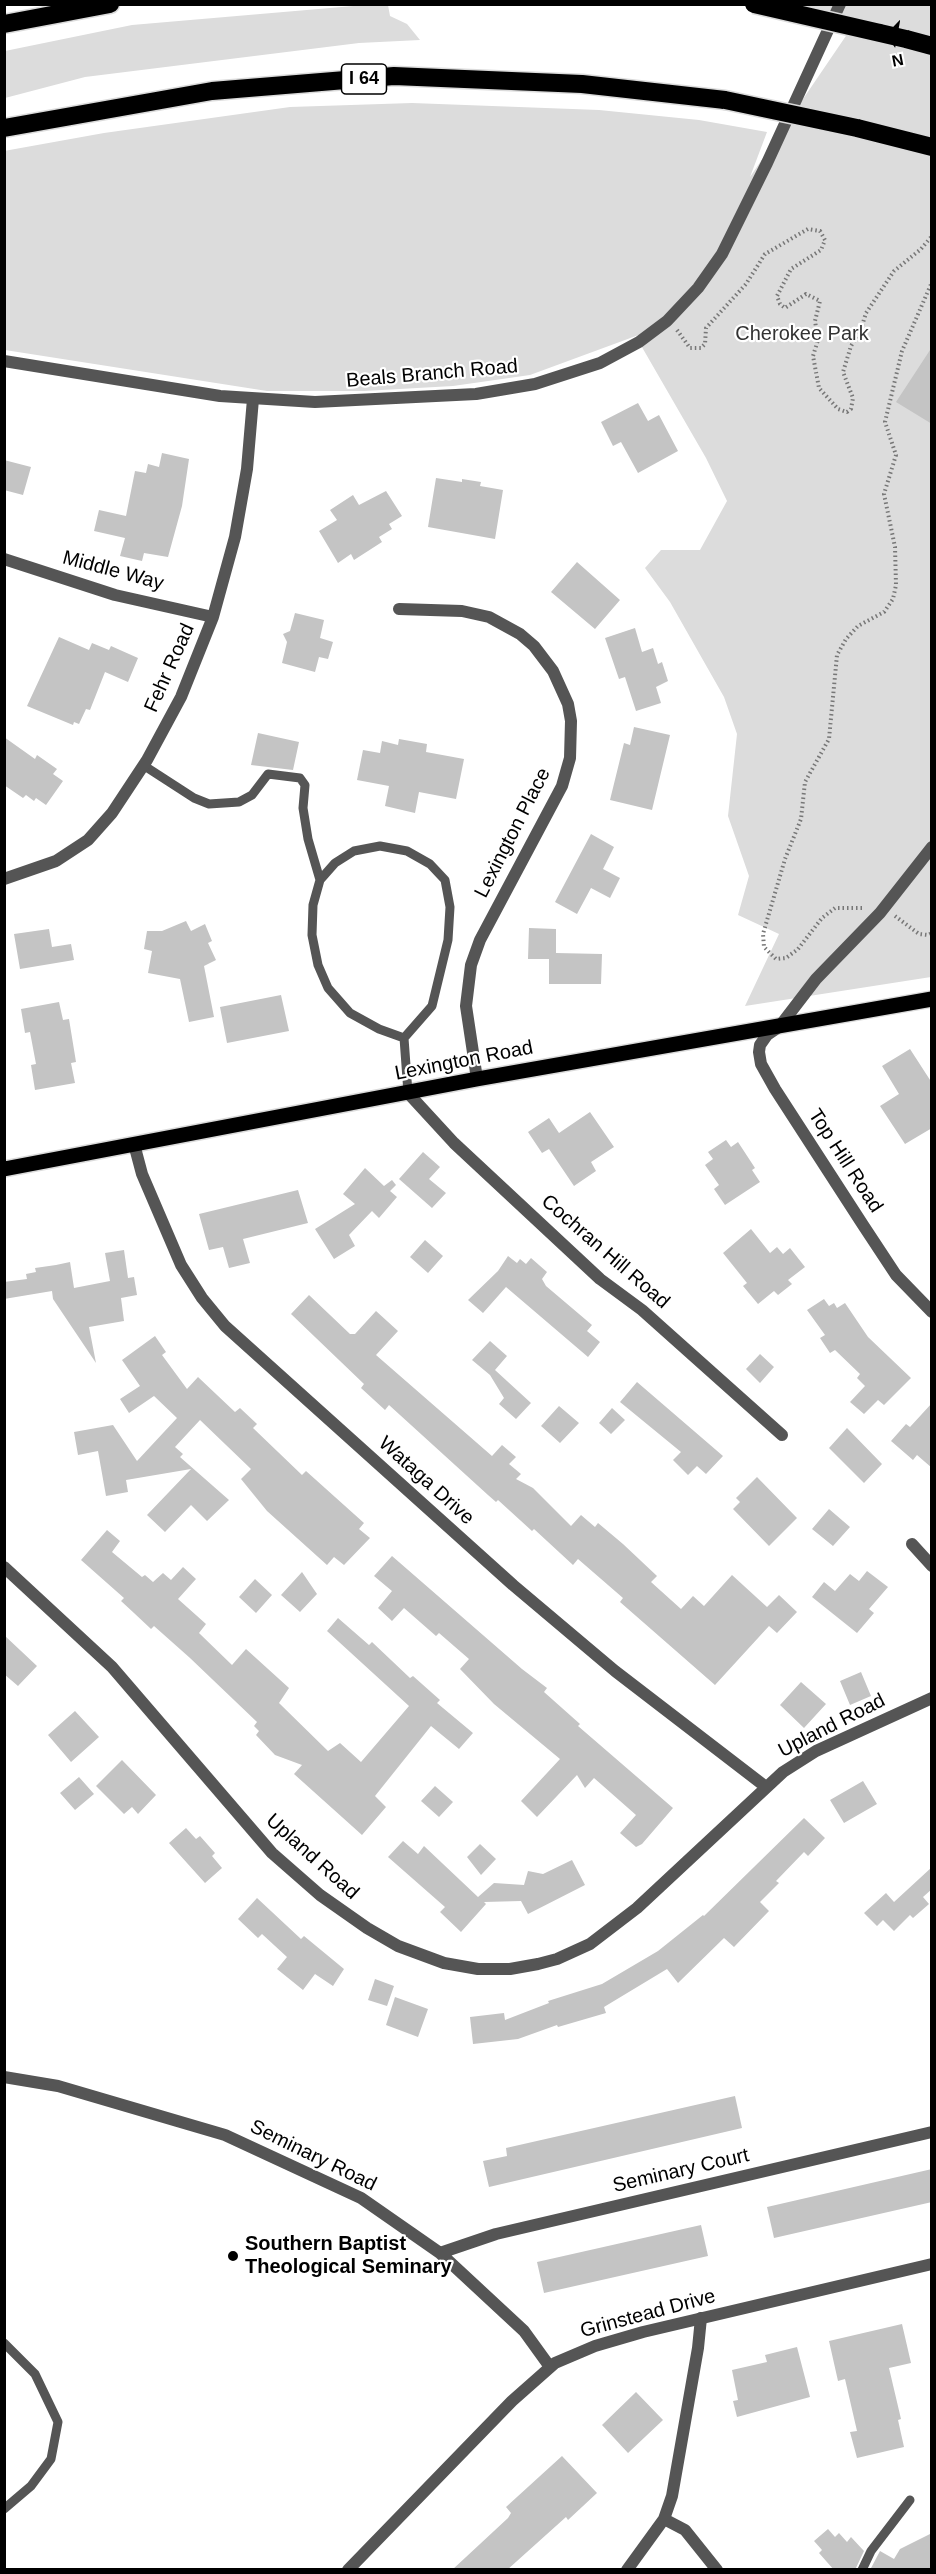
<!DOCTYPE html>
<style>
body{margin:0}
#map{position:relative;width:936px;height:2574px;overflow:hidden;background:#fff;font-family:Helvetica,sans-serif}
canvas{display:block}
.frame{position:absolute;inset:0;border:6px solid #000;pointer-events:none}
.north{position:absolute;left:864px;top:12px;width:60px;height:60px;-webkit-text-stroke:4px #fff;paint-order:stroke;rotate:169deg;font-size:16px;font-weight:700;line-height:24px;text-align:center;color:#000}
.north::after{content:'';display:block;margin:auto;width:21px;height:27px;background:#000;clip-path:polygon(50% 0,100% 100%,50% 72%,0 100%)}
</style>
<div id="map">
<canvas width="936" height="2574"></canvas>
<div class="frame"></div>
<div class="north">N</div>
</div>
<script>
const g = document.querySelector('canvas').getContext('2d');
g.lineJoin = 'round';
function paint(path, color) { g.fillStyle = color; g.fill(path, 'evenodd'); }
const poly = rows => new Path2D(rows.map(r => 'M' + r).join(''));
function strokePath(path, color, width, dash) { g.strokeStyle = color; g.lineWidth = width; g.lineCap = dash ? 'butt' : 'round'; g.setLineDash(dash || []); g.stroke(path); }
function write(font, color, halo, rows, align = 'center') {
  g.font = font + ' Helvetica,sans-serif'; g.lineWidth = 4.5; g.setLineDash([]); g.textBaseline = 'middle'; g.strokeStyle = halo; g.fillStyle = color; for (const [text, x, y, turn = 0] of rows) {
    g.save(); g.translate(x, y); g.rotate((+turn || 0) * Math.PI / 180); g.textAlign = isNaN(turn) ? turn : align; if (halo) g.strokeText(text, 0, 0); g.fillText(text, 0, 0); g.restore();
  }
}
const green = poly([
 [365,5,388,5,390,16,407,24,420,40,359,43,85,77,5,98,5,51,132,25],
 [793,5,931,5,931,977,745,1006,779,934,738,915,749,876,728,816,737,734,724,697,670,602,645,568,661,550,700,550,727,501,706,458,639,342,644,333,530,375,453,386,364,391,267,391,5,350,4,151,104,133,290,107,412,103,599,110,699,120,767,132,750,177,852,27]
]);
const building = poly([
 [932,347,932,424,896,402],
 [638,403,648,421,659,415,678,451,638,473,621,442,613,446,601,422],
 [162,453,189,459,182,506,168,557,144,553,142,561,120,556,125,538,94,531,99,510,126,516,135,471,146,473,148,464,159,467],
 [4,460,31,467,23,495,4,490],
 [436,478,462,482,462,479,481,482,480,486,503,490,495,539,428,527],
 [386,491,402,516,389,524,392,529,379,537,382,542,354,560,351,554,338,563,319,531,337,520,330,510,353,495,359,505],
 [577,562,620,600,595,629,551,592],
 [295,613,324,620,320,638,333,642,328,659,319,657,315,672,282,663,287,642,283,634,290,631],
 [635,628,642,652,653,648,658,664,662,662,668,681,656,687,661,703,636,711,625,677,619,679,605,638],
 [59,637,89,650,92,643,109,650,111,646,138,658,128,682,105,672,90,710,86,709,79,724,74,722,73,725,27,706],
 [634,727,670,735,652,810,610,800,624,743,630,745],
 [258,733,299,742,293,770,251,765],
 [4,737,35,759,37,755,57,769,53,774,63,781,46,805,36,798,34,801,26,795,23,798,4,785],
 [399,739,427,744,426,752,464,759,456,799,419,792,415,813,385,806,389,786,357,780,363,750,380,753,382,741,398,745],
 [591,834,614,847,603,869,620,878,610,898,591,888,577,914,555,902],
 [186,921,191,931,205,924,212,941,208,943,216,960,204,966,214,1017,189,1022,180,979,148,973,152,951,144,949,147,931,162,931],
 [529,928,556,929,556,953,602,954,601,984,549,984,549,959,528,959],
 [49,929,52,947,71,944,74,960,20,969,14,934],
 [281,995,289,1031,227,1043,220,1007],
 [59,1002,63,1020,69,1019,76,1062,71,1063,75,1083,35,1090,31,1065,36,1064,30,1032,25,1033,21,1009],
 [910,1049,932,1083,932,1128,905,1144,880,1106,899,1094,882,1066],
 [590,1112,614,1147,591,1162,596,1171,574,1186,549,1149,542,1153,528,1132,549,1118,559,1133],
 [726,1140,731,1147,738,1142,755,1168,752,1170,760,1182,725,1205,714,1189,719,1185,705,1165,713,1159,708,1152],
 [423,1152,440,1167,429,1179,446,1193,432,1208,399,1179],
 [365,1168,384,1186,392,1180,396,1185,390,1191,397,1197,379,1218,372,1211,349,1235,355,1246,334,1259,315,1229,355,1204,343,1194],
 [298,1190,308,1223,243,1239,250,1263,229,1268,223,1247,209,1250,199,1214],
 [751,1229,770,1253,777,1247,783,1254,790,1248,805,1267,788,1280,792,1284,778,1295,774,1291,758,1304,743,1286,747,1283,723,1253],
 [425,1240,443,1256,428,1273,410,1257],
 [124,1250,128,1278,134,1277,137,1295,121,1298,124,1321,89,1327,96,1363,53,1299,52,1291,4,1299,4,1282,27,1279,26,1274,36,1272,35,1268,56,1265,70,1262,74,1288,110,1281,105,1253],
 [508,1256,517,1263,520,1259,526,1264,531,1258,547,1272,542,1279,546,1286,592,1325,587,1331,600,1342,588,1357,506,1287,483,1313,468,1300,498,1271],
 [309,1295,350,1334,355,1334,376,1311,398,1331,376,1355,492,1456,502,1445,516,1457,509,1464,521,1474,516,1479,533,1488,571,1526,581,1515,595,1527,598,1523,623,1544,657,1576,651,1582,681,1609,693,1596,704,1606,732,1575,767,1607,779,1595,797,1612,777,1633,769,1626,715,1685,620,1602,623,1598,578,1559,573,1565,534,1529,532,1531,498,1500,496,1502,488,1495,389,1405,385,1410,361,1388,364,1384,291,1314],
 [824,1299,829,1306,834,1303,837,1308,845,1303,868,1337,911,1378,884,1405,878,1400,864,1414,850,1402,865,1386,857,1378,860,1374,835,1350,830,1353,820,1338,825,1335,807,1310],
 [155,1336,166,1352,162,1355,187,1389,198,1377,235,1412,240,1408,257,1424,253,1428,302,1475,306,1471,364,1523,359,1529,370,1538,344,1565,334,1557,327,1565,267,1511,241,1479,251,1469,200,1420,175,1447,183,1454,180,1457,229,1500,207,1521,191,1505,165,1532,147,1515,191,1469,126,1480,128,1492,106,1496,98,1451,78,1455,74,1432,113,1425,137,1461,177,1418,154,1396,129,1413,120,1399,140,1386,122,1360],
 [490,1341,507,1356,495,1370,531,1403,516,1419,499,1404,504,1398,490,1375,472,1360],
 [760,1354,774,1367,760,1383,746,1369],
 [637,1382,723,1456,706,1474,697,1466,688,1475,673,1460,681,1452,620,1402],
 [932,1403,932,1468,917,1455,913,1460,891,1441,906,1424,910,1427],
 [559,1406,579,1423,560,1443,541,1426],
 [612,1408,625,1420,611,1434,599,1423],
 [847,1428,882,1464,864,1483,829,1448],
 [757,1477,797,1518,769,1546,733,1509,740,1502,736,1498],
 [829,1509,850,1527,833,1546,812,1529],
 [107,1530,120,1541,112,1552,142,1577,145,1575,153,1582,163,1573,171,1580,183,1567,196,1579,178,1599,206,1624,199,1633,232,1665,246,1649,289,1688,279,1703,328,1751,340,1743,361,1762,409,1706,327,1631,338,1618,369,1645,372,1642,410,1678,413,1676,440,1700,437,1703,473,1733,459,1749,431,1726,375,1796,386,1807,362,1835,294,1774,302,1765,275,1755,256,1735,259,1731,254,1726,257,1722,190,1658,154,1626,151,1629,134,1613,121,1601,124,1598,81,1560],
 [392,1556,522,1669,547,1688,544,1692,580,1724,578,1726,673,1808,642,1844,636,1847,620,1833,636,1815,594,1778,585,1788,577,1775,537,1817,521,1801,560,1759,494,1704,460,1669,469,1659,439,1633,436,1636,404,1608,392,1621,378,1608,392,1591,374,1576],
 [867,1571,888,1587,869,1609,874,1613,857,1633,812,1597,824,1582,835,1591,850,1574,859,1581],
 [302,1572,317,1594,300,1612,281,1595],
 [255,1579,272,1595,256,1613,239,1597],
 [4,1635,37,1666,18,1686,4,1674],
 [861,1672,871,1696,850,1705,840,1681],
 [801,1682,826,1704,804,1728,780,1705],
 [75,1711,99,1737,71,1762,48,1735],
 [122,1760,156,1795,138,1814,132,1807,124,1814,96,1786],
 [79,1777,94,1794,75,1810,60,1793],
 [863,1781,877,1804,844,1823,830,1800],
 [435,1786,453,1802,439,1817,421,1801],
 [804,1818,825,1838,808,1856,804,1852,776,1881,779,1883,760,1902,769,1911,734,1947,724,1938,678,1983,667,1969,604,2007,606,2013,558,2027,557,2025,518,2039,473,2044,470,2017,504,2013,505,2020,549,2003,548,2001,602,1984,658,1951,703,1915,704,1916],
 [186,1828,196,1839,200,1836,215,1853,212,1856,222,1868,205,1883,169,1843],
 [403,1841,418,1854,424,1846,478,1897,494,1883,524,1885,528,1871,543,1874,572,1860,585,1885,528,1914,521,1901,484,1902,486,1904,461,1932,440,1912,445,1907,388,1857],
 [480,1844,496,1859,481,1875,467,1857],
 [932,1867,932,1889,923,1897,929,1904,913,1918,910,1915,894,1931,883,1920,877,1926,864,1913,886,1893,894,1902],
 [257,1898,301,1939,304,1936,344,1969,333,1986,315,1974,303,1990,277,1969,287,1957,262,1934,258,1938,238,1919],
 [375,1979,394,1986,387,2006,368,2000],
 [395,1997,428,2009,418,2037,386,2025],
 [735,2096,742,2128,489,2187,483,2161,507,2156,506,2148],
 [932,2169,932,2202,774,2238,767,2207],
 [701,2225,708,2256,544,2293,537,2262],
 [902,2324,911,2363,889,2368,901,2419,898,2420,904,2447,857,2458,850,2432,857,2431,845,2379,838,2381,829,2341],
 [797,2347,810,2397,737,2417,733,2401,738,2400,732,2370,767,2362,765,2355],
 [636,2392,663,2420,628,2453,602,2425],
 [562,2456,597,2493,568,2520,566,2517,507,2570,452,2570,508,2518,511,2513,506,2507],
 [828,2529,835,2537,839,2533,847,2542,851,2537,864,2551,855,2570,834,2570,819,2553,822,2550,814,2541],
 [932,2533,932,2570,870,2570,880,2551,894,2559,900,2549]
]);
const path = poly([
 [677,330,690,348,701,348,705,344,706,328,746,284,765,254,808,229,820,231,825,240,821,250,791,269,777,296,780,304,785,308,806,294,820,301,815,321,818,340,813,356,819,388,838,409,847,412,851,409,853,398,843,372,851,346,861,329,866,313,894,271,921,249,932,236],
 [862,908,835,908,822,918,798,949,786,958,776,959,764,947,763,934,785,859,801,819,805,782,829,739,837,655,846,639,858,626,884,612,893,599,896,585,895,547,884,494,896,455,885,422,902,351,932,282],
 [895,916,919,934,928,935,932,933]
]);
const service = poly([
 [143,765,194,798,209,804,239,802,252,795,268,774,300,778,305,785,303,808,308,839,320,880],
 [404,1038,379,1029,350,1013,328,988,318,965,312,935,313,905,320,880,335,863,354,851,380,846,407,851,430,864,445,880,450,907,448,940,432,1006,404,1038,408,1093],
 [4,2343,35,2374,58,2422,51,2459,31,2486,4,2509],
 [862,2570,871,2551,910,2500]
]);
const minor = poly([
 [4,361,220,396,315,402,476,394,535,384,600,363,639,342,667,321,698,288,722,254,767,163,840,4],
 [4,559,115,595,213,617],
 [399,609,462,611,489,617,520,634,534,646,553,671,568,704,571,721,570,758,562,786,480,940,471,965,466,1006,477,1079],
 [932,847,880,913,816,979,780,1026,767,1035,760,1045,759,1052,761,1064,775,1089,863,1225,896,1275,932,1312],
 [4,879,56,861,88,840,112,813,147,760,181,697,213,617,235,537,247,469,253,399],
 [408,1093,454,1143,600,1279,642,1310,782,1435],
 [134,1144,142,1174,181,1265,202,1298,225,1326,513,1585,615,1671,766,1787],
 [912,1544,932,1566],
 [4,1567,112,1667,272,1853,320,1895,367,1928,398,1946,444,1963,478,1969,510,1969,538,1964,557,1959,590,1944,637,1908,783,1772,816,1751,932,1698],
 [4,2077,58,2086,225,2135,361,2198,440,2253,524,2331,550,2367],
 [440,2253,496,2234,932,2132],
 [664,2519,685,2530,717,2570],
 [627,2570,664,2519,672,2496,698,2348,701,2318]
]);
const tertiary = poly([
 [348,2570,512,2401,555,2363,595,2346,643,2332,932,2264]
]);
const primary = poly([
 [4,1169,477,1079,932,999]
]);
const motorway = poly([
 [4,24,110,4],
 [906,39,932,46],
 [4,128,212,91,394,76,582,84,725,100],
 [857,128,932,147]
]);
const motorwayBridge = poly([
 [754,4,906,39],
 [725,100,857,128]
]);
const markers = [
 [233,2256,6,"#000"]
];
const shields = [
 [364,79,45]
];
const shieldNames = [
 ["I 64",364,79]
];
const parkNames = [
 ["Cherokee Park",802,334]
];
const streetNames = [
 ["Beals Branch Road",432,374,-5],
 ["Middle Way",113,571,15],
 ["Fehr Road",170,668,-66],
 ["Lexington Place",513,833,-63],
 ["Lexington Road",464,1061,-11],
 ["Top Hill Road",845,1161,57],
 ["Cochran Hill Road",605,1252,41],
 ["Wataga Drive",426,1481,42],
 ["Upland Road",832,1726,-27],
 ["Upland Road",312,1857,42],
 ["Seminary Road",313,2156,26],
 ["Seminary Court",681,2171,-13],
 ["Grinstead Drive",648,2314,-15]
];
const poiNames = [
 ["Southern Baptist",245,2244],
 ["Theological Seminary",245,2267]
];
paint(green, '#dcdcdc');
paint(building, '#c4c4c4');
strokePath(primary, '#dbdbdb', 18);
strokePath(motorway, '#dbdbdb', 21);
strokePath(path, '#777', 4, [1.5, 3]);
strokePath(service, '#555', 9);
strokePath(minor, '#555', 12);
strokePath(tertiary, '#555', 12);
strokePath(primary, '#000', 15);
strokePath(motorway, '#000', 18);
strokePath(motorwayBridge, '#dbdbdb', 21, []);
strokePath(motorwayBridge, '#000', 18);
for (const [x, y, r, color] of markers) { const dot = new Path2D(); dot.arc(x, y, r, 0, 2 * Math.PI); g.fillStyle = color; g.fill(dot); strokePath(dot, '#fff', 2); }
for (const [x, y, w] of shields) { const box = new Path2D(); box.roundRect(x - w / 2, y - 15, w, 30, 4.5); g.fillStyle = '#fff'; g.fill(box); strokePath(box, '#000', 1.5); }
write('bold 18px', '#000', null, shieldNames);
write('20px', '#333', '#fff', parkNames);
write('20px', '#000', '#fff', streetNames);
write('bold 20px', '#000', '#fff', poiNames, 'left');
</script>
